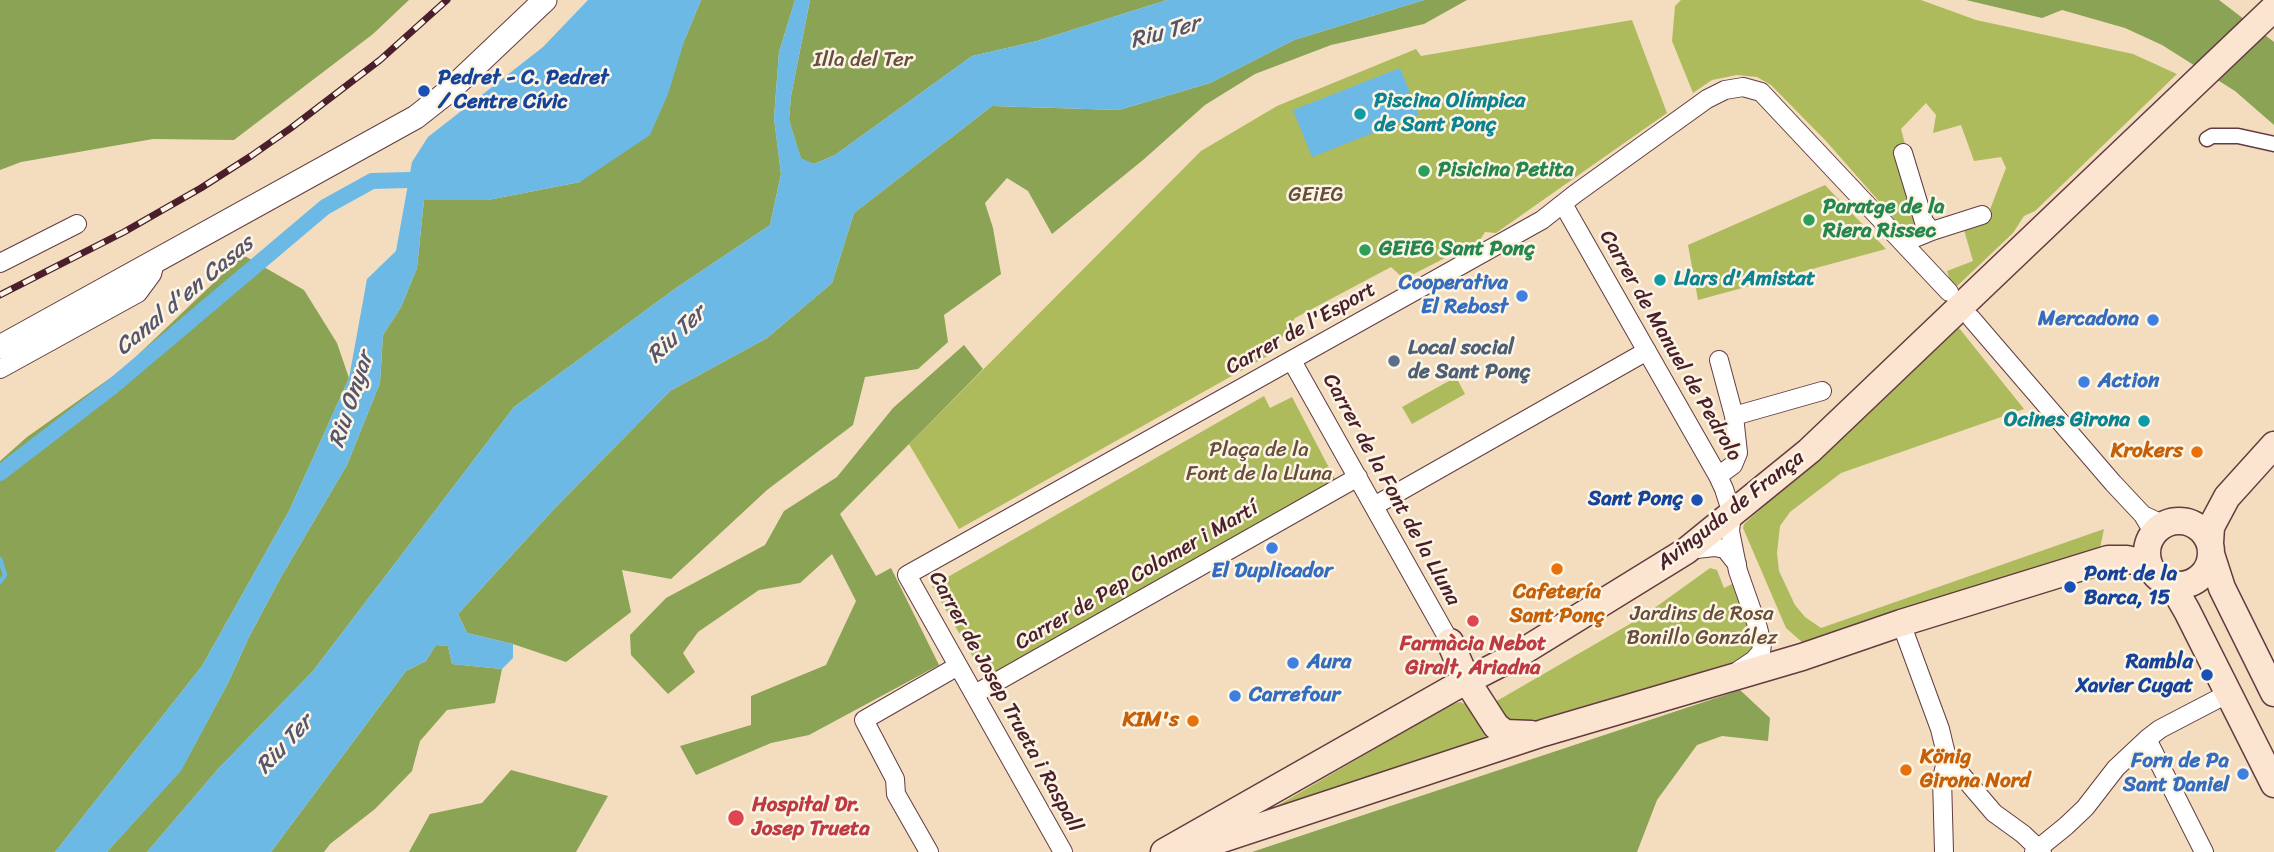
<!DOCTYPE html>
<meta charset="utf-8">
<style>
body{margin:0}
canvas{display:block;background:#f3ddbe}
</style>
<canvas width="2274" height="852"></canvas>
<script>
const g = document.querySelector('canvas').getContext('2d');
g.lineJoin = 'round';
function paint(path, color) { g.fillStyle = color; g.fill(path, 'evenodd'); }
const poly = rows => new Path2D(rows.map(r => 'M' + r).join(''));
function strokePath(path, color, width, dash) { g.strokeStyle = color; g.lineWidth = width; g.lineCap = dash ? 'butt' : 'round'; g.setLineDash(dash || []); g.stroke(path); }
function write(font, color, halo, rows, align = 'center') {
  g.font = font + ' Sriracha,sans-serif'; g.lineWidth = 5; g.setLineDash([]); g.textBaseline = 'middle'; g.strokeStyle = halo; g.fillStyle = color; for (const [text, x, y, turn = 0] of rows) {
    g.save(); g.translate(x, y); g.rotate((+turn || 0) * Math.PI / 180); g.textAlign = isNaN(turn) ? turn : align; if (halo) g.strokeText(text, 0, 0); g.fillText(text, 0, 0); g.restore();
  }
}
const green = poly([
 [1681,0,1921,0,1976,20,2133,54,2177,74,2035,211,2024,216,2013,233,1953,290,1947,271,1973,261,1964,230,1989,212,2006,168,2001,157,1974,161,1961,125,1933,133,1936,115,1926,103,1901,129,1905,144,1896,161,1918,226,1906,232,1826,141,1771,85,1757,77,1737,75,1712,80,1693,93,1672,41,1675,6],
 [1632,20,1667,113,1496,233,1485,232,1480,240,1404,279,1391,267,1295,318,1271,354,959,529,909,444,1201,151,1277,106,1416,49,1421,56],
 [1825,185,1886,249,1698,300,1688,245],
 [1959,328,2024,409,1841,473,1790,512,1780,526,1777,553,1779,571,1795,605,1805,617,1821,628,2104,529,2100,548,1822,642,1803,643,1786,628,1743,528,1744,524],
 [1456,377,1465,394,1412,424,1402,407],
 [1264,396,1270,408,1292,397,1337,483,985,678,932,586],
 [1710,568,1717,570,1724,588,1734,583,1753,633,1753,648,1746,658,1522,728,1507,724,1495,702,1642,617],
 [1460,702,1472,707,1483,725,1485,736,1481,744,1272,812,1270,810,1450,705]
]);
const forest = poly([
 [0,0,409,0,373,34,234,140,153,139,21,162,0,170],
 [701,0,795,0,779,52,774,118,781,174,770,225,676,288,514,407,313,671,218,769,147,852,107,852,181,770,228,683,249,637,281,577,347,465,380,383,383,335,401,307,417,268,424,200,488,200,580,182,685,39],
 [810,0,1167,0,1037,41,972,56,835,155,814,164,801,159,789,120,791,96],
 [1424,0,1467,0,1424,24,1331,45,1255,74,1205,105,1143,160,1052,234,1028,191,1007,178,985,203,993,228,1001,274,944,315,948,342,918,369,865,377,853,425,767,490,671,579,622,570,631,612,566,662,513,644,467,633,458,614,555,508,670,391,767,338,832,283,854,213,992,106,1119,110,1210,83,1294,40],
 [1966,0,2219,0,2274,42,2274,125,2235,91,2162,45,2125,28,2062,10,2042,18],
 [243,255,304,290,337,343,349,378,289,511,202,666,55,852,0,852,0,461,27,437,123,369],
 [964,345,983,369,840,514,876,576,891,568,939,665,809,735,771,743,696,775,680,746,751,725,751,696,826,665,856,601,832,554,800,583,759,590,698,632,683,653,695,672,668,694,631,655,630,635,666,598,765,545,784,511,837,477,893,408],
 [436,645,448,646,452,664,502,669,495,703,447,710,420,741,412,771,375,809,330,844,324,852,271,852,406,671,426,661],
 [1740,690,1770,718,1768,741,1722,736,1697,745,1657,800,1637,852,1252,852],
 [511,770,608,796,576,852,409,852,430,814,482,803]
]);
const water = poly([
 [588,0,701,0,685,39,668,94,650,135,580,182,488,200,424,200,417,268,401,307,383,335,380,383,347,465,281,577,249,637,228,683,181,771,107,852,55,852,202,666,289,511,349,378,367,279,396,251,412,162,428,137,543,47],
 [795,0,810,0,791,96,789,120,801,158,814,164,835,155,972,56,1037,41,1167,0,1424,0,1294,40,1210,83,1119,110,992,106,854,213,832,283,767,338,670,391,555,508,458,614,467,633,513,644,513,658,502,669,452,664,448,646,436,645,426,661,406,671,271,852,147,852,218,769,313,671,514,407,676,288,770,225,781,174,774,118,779,52],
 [1400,68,1419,115,1312,157,1293,110]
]);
const stream = poly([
 [0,559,5,575,0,582]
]);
const canal = poly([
 [0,473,112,387,325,207,372,181,409,180]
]);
const pedestrian = poly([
 [2207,139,2212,136,2238,136,2274,144]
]);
const minor = poly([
 [1903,153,1924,222,1932,231],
 [1563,204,1718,476,1724,489,1732,514,1730,531,1738,571,1758,628,1762,644,1761,652,1754,660,1739,670],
 [1905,245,1910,240,1932,231,1982,215],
 [0,263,77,224],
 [1971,318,2113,483,2143,515],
 [1292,361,1450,642],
 [0,369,138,293,152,274,155,263],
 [1734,416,1822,391],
 [1718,476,1733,465,1738,453,1734,416,1719,360],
 [1374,506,1647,351],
 [2150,537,2152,533,2149,525,2143,515,2158,522,2167,523],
 [1688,550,1714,547,1725,549,1737,564],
 [1901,623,1940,729,1947,758,1942,778,1944,852],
 [975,694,1358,477],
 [2147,739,2204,852],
 [1947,758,1994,813,2023,834,2042,852],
 [929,852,896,794,895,779,864,720,958,666],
 [1063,852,907,575,1542,220,1575,194,1707,99,1725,90,1743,87,1761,92,1949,292],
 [2034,852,2066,826,2085,808,2116,768,2147,739,2160,729,2229,693]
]);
const tertiary = poly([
 [0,347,416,117,449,91,545,0]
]);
const secondary = poly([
 '2147 553a32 32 0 1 1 64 0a32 32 0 1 1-64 0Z',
 [2210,543,2211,527,2227,497,2274,445],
 [2211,554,2222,588,2274,693],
 [2168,584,2179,597,2187,611,2274,784],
 [1450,642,1467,681,1496,726,1505,733,1531,734],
 [1195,848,1543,733,1802,657,1901,623,2108,559,2127,559,2141,563,2151,570],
 [1164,852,1453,688,1519,654,1686,551,1809,451,2274,8]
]);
const rail = poly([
 [0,295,124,232,201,188,251,156,291,128,380,60,447,0]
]);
const markers = [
 [424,91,7,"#1a4fb4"],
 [1360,114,7,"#0f9aa8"],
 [1424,171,7,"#2e9e5b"],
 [1809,220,7,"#2e9e5b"],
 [1365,250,7,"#2e9e5b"],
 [1660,280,7,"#0f9aa8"],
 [1522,296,7,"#3f7fe0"],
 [2153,320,7,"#3f7fe0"],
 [1394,361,7,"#5c6f8a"],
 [2084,382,7,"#3f7fe0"],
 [2144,421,7,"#0f9aa8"],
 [2197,452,7,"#e8710a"],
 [1697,500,7,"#1a4fb4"],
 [1272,548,7,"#3f7fe0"],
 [1557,569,7,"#e8710a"],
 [2070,587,7,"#1a4fb4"],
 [1473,621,7,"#e0444e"],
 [1293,663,7,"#3f7fe0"],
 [2207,675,7,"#1a4fb4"],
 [1235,696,7,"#3f7fe0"],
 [1193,721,7,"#e8710a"],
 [1906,770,7,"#e8710a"],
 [2243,774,7,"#3f7fe0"],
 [736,818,9,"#e0444e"]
];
const parkNames = [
 ["Illa del Ter",863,61],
 ["GEiEG",1316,196],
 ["Plaça de la",1259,451],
 ["Font de la Lluna",1259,475],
 ["Jardins de Rosa",1702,615],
 ["Bonillo González",1702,639]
];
const transitNames = [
 ["Pedret - C. Pedret",438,79],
 ["/ Centre Cívic",438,103],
 ["Sant Ponç",1683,500,"right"],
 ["Pont de la",2084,575],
 ["Barca, 15",2084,599],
 ["Rambla",2193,663,"right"],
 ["Xavier Cugat",2193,687,"right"]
];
const cultureNames = [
 ["Piscina Olímpica",1374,102],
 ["de Sant Ponç",1374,126],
 ["Llars d'Amistat",1674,280],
 ["Ocines Girona",2130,421,"right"]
];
const leisureNames = [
 ["Pisicina Petita",1438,171],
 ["Paratge de la",1823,208],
 ["Riera Rissec",1823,232],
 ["GEiEG Sant Ponç",1379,250]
];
const shopNames = [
 ["Cooperativa",1508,284],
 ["El Rebost",1508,308],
 ["Mercadona",2139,320],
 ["Action",2098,382,"left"],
 ["El Duplicador",1272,572,"center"],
 ["Aura",1307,663,"left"],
 ["Carrefour",1249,696,"left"],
 ["Forn de Pa",2229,762],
 ["Sant Daniel",2229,786]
];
const streetNames = [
 ["Carrer de l'Esport",1301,329,-29],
 ["Carrer de Manuel de Pedrolo",1670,346,60],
 ["Carrer de la Font de la Lluna",1391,490,61],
 ["Avinguda de França",1731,511,-38],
 ["Carrer de Pep Colomer i Martí",1137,576,-30],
 ["Carrer de Josep Trueta i Raspall",1005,702,61]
];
const serviceNames = [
 ["Local social",1408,349],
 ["de Sant Ponç",1408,373]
];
const foodNames = [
 ["Krokers",2183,452],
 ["Cafetería",1557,593,"center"],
 ["Sant Ponç",1557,617,"center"],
 ["KIM's",1179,721],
 ["König",1920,758,"left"],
 ["Girona Nord",1920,782,"left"]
];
const healthNames = [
 ["Farmàcia Nebot",1473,645],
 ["Giralt, Ariadna",1473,669],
 ["Hospital Dr.",752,806,"left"],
 ["Josep Trueta",752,830,"left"]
];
const waterNames = [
 ["Riu Ter",1165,33,-15],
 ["Canal d'en Casas",185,296,-40],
 ["Riu Ter",677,335,-44],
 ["Riu Onyar",352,400,-72],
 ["Riu Ter",285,745,-47]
];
paint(green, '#aebb5d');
paint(forest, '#8aa354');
paint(water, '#6cb9e6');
strokePath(stream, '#6cb9e6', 4.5);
strokePath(canal, '#6cb9e6', 16);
strokePath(pedestrian, '#633c41', 17);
strokePath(minor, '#633c41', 20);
strokePath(tertiary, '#633c41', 25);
strokePath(secondary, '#633c41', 29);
strokePath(pedestrian, '#fff', 14);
strokePath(minor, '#fff', 18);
strokePath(tertiary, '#fff', 23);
strokePath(secondary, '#fce5d0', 26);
strokePath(rail, '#4a1f2b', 7);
strokePath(rail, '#fcf5e5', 4.5, [13]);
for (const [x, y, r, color] of markers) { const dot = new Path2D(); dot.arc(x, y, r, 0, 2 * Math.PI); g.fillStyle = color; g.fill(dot); strokePath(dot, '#fcf5e5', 2.5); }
write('21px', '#684e3a', '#fcf5e5', parkNames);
write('bold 21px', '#164399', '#fcf5e5', transitNames, 'left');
write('bold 21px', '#0d838f', '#fcf5e5', cultureNames, 'left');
write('bold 21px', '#27864d', '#fcf5e5', leisureNames, 'left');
write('bold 21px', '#366cbe', '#fcf5e5', shopNames, 'right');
write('21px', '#4a1f2b', '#fcf5e5', streetNames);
write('bold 21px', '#4e5e75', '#fcf5e5', serviceNames, 'left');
write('bold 21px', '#c56008', '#fcf5e5', foodNames, 'right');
write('bold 21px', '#be3a42', '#fcf5e5', healthNames);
write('italic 23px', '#56556c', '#fcf5e5', waterNames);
</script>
